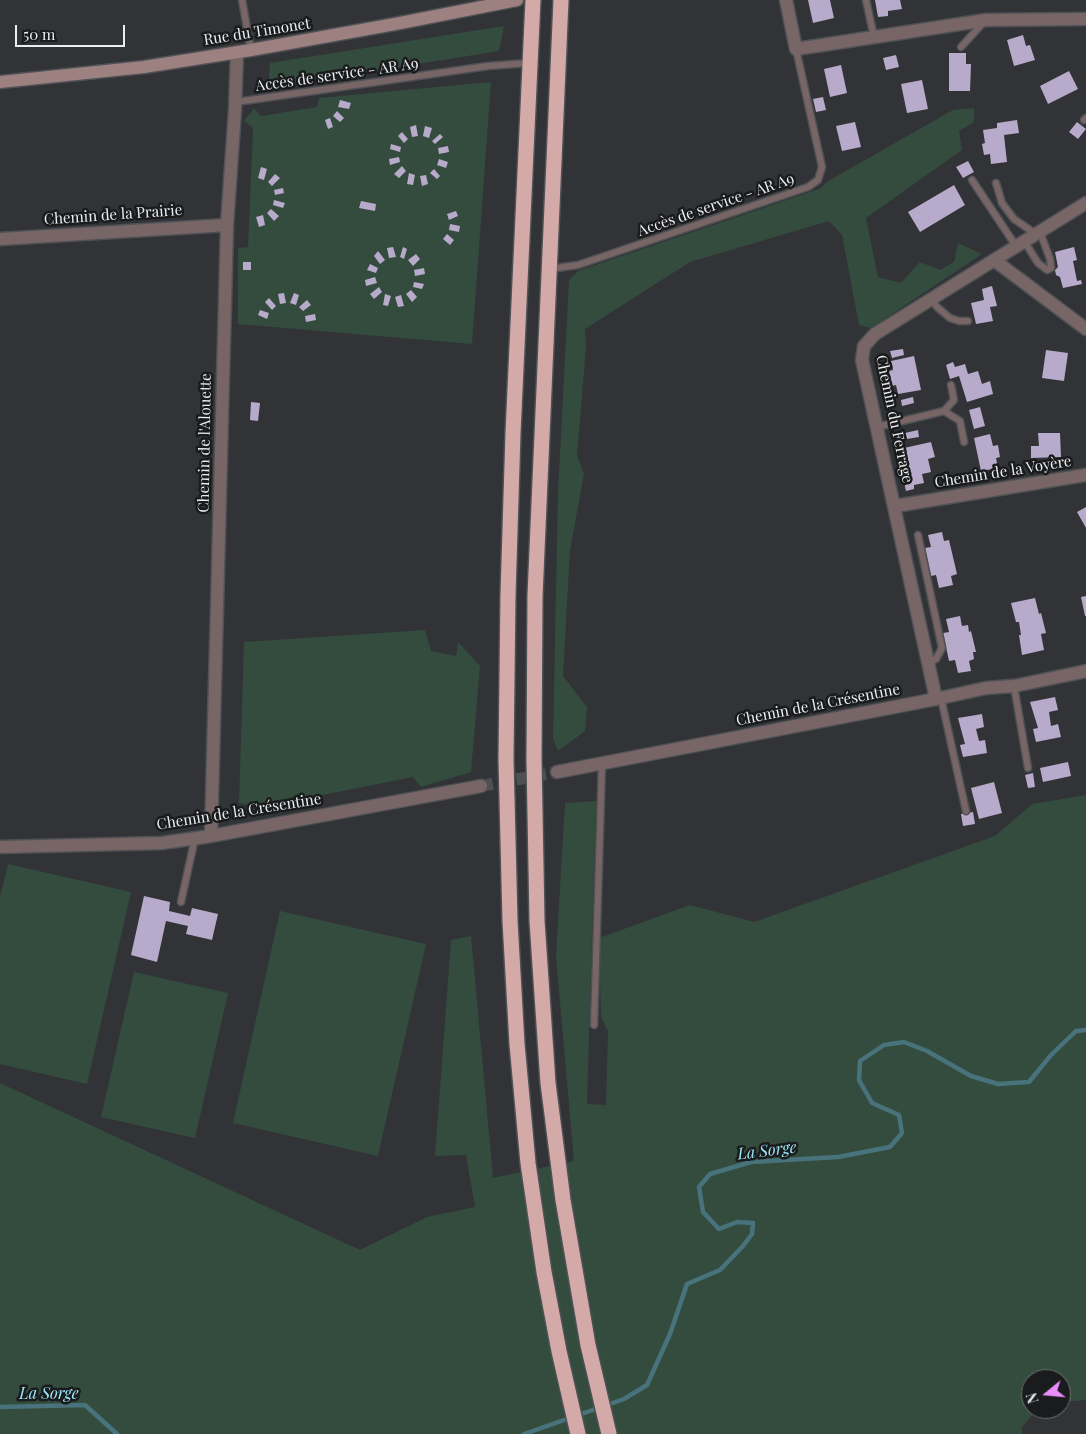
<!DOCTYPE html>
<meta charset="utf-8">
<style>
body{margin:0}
#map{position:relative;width:1086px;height:1434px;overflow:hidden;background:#313337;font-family:"Playfair Display",serif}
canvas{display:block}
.north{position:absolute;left:1021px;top:1369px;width:50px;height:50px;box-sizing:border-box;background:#1a1b1c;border:1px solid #6e6f71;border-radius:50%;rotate:253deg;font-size:14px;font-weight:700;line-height:20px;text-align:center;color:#ecedf0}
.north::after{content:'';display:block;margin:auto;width:18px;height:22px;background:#ea8dfc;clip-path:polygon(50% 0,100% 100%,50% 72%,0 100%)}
.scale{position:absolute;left:15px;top:25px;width:110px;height:22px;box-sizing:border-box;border:2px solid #ecedf0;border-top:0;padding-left:6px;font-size:15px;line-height:18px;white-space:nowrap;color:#ecedf0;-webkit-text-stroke:4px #1a1b1c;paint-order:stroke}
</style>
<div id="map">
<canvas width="1086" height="1434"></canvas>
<div class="north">N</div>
<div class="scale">50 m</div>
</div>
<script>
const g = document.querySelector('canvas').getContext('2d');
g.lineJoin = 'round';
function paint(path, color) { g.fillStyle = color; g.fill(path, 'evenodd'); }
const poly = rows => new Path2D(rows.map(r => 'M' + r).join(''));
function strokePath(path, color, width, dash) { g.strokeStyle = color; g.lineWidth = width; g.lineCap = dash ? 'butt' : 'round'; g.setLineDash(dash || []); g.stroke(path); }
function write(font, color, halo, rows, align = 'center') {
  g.font = font + ' "Playfair Display",serif'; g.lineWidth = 5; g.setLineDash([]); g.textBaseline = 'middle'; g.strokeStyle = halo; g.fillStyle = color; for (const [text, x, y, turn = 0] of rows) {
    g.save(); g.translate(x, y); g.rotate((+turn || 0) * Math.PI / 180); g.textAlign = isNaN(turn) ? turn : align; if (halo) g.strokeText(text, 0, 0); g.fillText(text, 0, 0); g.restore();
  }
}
const green = poly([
 [504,26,499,51,268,88,270,63],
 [491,82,472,344,238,324,238,248,248,247,253,128,244,121,254,108,261,116,317,107,319,98],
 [974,108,974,122,959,131,962,150,866,218,878,277,901,283,920,262,940,270,954,262,958,243,982,254,871,328,859,325,842,235,829,221,690,262,585,329,586,347,577,455,584,474,570,550,563,676,587,707,585,731,558,751,553,739,558,493,569,280,578,271,819,189,830,180,953,110],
 [425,630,431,651,456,656,458,642,480,666,471,772,421,787,413,777,262,807,239,803,244,642],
 [1086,795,1086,1400,1061,1402,1061,1379,1031,1379,1031,1409,1037,1409,1022,1427,1022,1434,0,1434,0,1083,360,1250,427,1217,475,1207,466,1155,435,1156,451,940,471,936,493,1178,574,1161,556,957,565,803,596,801,587,1104,606,1105,608,1031,601,1017,599,938,690,905,754,922,995,836,1032,804],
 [8,864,131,892,87,1084,0,1064,0,897],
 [280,911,426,944,378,1156,233,1123],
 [134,972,228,993,195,1138,101,1117]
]);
const stream = poly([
 [0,1407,85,1405,117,1434],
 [524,1434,624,1399,647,1385,670,1334,687,1284,720,1270,743,1246,752,1234,753,1223,737,1222,719,1229,703,1212,699,1187,710,1174,751,1162,838,1157,890,1147,902,1133,899,1115,872,1103,859,1080,860,1061,884,1045,904,1042,927,1051,971,1076,998,1084,1029,1082,1051,1055,1076,1031,1086,1030]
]);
const building = poly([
 [808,0,830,0,834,18,813,23],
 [875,0,900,0,902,9,888,11,888,16,878,17],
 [1023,35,1026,46,1030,45,1035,60,1014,66,1007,40],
 [949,53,966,53,966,64,971,64,970,91,949,91],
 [896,55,899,67,886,70,883,58],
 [841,65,847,93,830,97,824,69],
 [1069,71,1078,89,1048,104,1040,86],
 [922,80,928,109,907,113,901,84],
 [823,97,826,110,816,112,813,99],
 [340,100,351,103,349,109,338,107],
 [337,111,344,118,340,122,333,116],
 [330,118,333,127,328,129,325,120],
 [1017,120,1019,133,1004,135,1007,162,991,164,990,154,984,155,982,144,985,143,983,130,997,128,997,123],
 [855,122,861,147,842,151,836,126],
 [1077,122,1086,129,1078,139,1069,132],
 [416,125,418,136,412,137,410,127],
 [425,126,432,128,429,138,423,136],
 [402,132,408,139,404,143,398,136],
 [440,134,443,137,435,144,432,141],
 [391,144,401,147,400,152,390,149],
 [448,146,449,152,439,154,438,148],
 [399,157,400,162,390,165,389,159],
 [439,159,448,162,446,168,437,165],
 [968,161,974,172,963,178,956,167],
 [402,166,406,171,399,178,394,174],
 [261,167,267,169,264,180,258,178],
 [434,169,440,176,437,179,430,173],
 [409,173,415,175,413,185,407,184],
 [275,174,280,178,272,186,268,182],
 [426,175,428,184,422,186,420,176],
 [954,185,965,205,920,232,908,212],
 [283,188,284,193,275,195,274,190],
 [274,200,285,203,283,208,273,205],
 [361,201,376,204,375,211,359,208],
 [271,209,279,216,274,221,267,213],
 [456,211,458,216,449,220,447,214],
 [263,215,265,225,259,227,256,217],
 [450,224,460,226,459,232,449,230],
 [447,234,454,240,450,245,443,239],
 [393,247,396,257,389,258,387,248],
 [403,247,407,249,404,259,400,257],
 [1074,247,1077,260,1073,261,1077,281,1081,280,1082,284,1063,288,1060,277,1056,275,1055,270,1058,267,1055,252],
 [378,251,385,260,380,264,374,256],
 [416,254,420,259,413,266,408,260],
 [243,262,251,262,251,270,243,270],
 [370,264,378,268,376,273,367,270],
 [424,268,425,274,415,276,414,270],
 [375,277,377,283,366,286,365,280],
 [414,282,424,284,422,289,413,287],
 [992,286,997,306,990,307,993,321,976,324,971,303,984,300,982,289],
 [379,287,382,292,374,299,370,294],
 [411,290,417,297,412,302,406,294],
 [284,293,286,303,280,304,278,294],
 [294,293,299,295,296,305,290,303],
 [385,294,391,296,388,306,383,305],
 [401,295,404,306,398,307,395,297],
 [269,298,276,306,272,310,265,302],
 [307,300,311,305,303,311,299,307],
 [260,310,269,313,267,319,258,315],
 [315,314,316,320,306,322,305,316],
 [903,349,904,355,892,358,890,351],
 [1046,350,1068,353,1064,381,1042,378],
 [914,356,921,390,898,394,896,385,892,386,889,371,893,370,891,361],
 [953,362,955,367,965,364,968,374,978,371,982,384,990,381,993,394,967,402,959,376,950,379,946,365],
 [913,397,914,403,902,406,901,400],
 [251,402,260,403,258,421,250,420],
 [980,407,985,426,974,429,969,410],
 [918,430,919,437,907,439,905,433],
 [1038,433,1060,433,1061,457,1031,458,1031,446,1039,446],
 [990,434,993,446,998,445,1000,457,996,458,998,468,981,471,974,438],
 [931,442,935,457,928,459,931,472,922,474,924,483,914,485,914,489,906,491,903,478,911,477,904,448],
 [1086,507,1086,528,1077,512],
 [942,532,944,541,949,540,957,574,951,576,953,585,939,588,936,575,931,576,925,548,931,547,928,535],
 [1086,596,1086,616,1085,616,1081,597],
 [1035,598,1039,614,1041,613,1046,633,1041,634,1044,650,1022,655,1019,635,1021,635,1019,622,1016,622,1011,603],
 [960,616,962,626,968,625,969,632,971,631,976,652,973,652,974,659,969,661,971,671,958,673,955,660,949,661,943,633,949,632,946,619],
 [1055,697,1058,710,1049,712,1051,726,1058,724,1061,737,1036,742,1033,729,1038,728,1030,702],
 [982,714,984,727,976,729,979,741,985,740,987,753,963,757,960,745,965,744,958,718],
 [1068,762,1071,776,1043,782,1040,768],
 [1033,773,1035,787,1028,788,1025,775],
 [994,782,1002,813,979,819,971,788],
 [973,812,975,824,963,826,961,814],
 [144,896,170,902,169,911,190,916,192,908,218,914,212,940,186,934,188,926,166,921,157,962,131,955]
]);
const streetTunnel = poly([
 [481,786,557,772]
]);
const lane = poly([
 [242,0,251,50],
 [866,0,874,37],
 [961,47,984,22],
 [236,102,488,66,529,63],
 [1084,120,1086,118],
 [972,180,1016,246],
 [996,183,1002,203,1014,219,1036,234],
 [1024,241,1038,263,1047,270,1051,268,1050,259,1040,232],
 [549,269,578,265,808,187,818,180,822,167,796,49],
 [931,299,937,307,950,318,959,321,968,321],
 [944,411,954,400,951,385],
 [877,427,944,411,960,421,964,442],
 [918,535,942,648,936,659,928,663],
 [1014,686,1028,768],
 [941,698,966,811],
 [181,902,195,838],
 [594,1025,602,764]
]);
const street = poly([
 [786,0,796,49,986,20,1086,19],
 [0,239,227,225],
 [994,260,1086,329],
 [895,506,1086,475],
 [936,699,862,360,864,346,875,334,1086,203],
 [557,772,936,699,986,688,1014,686,1086,671],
 [211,836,227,225,235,110,237,52],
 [0,847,162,843,211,836,481,786]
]);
const secondary = poly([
 [0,82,144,67,251,50,395,24,517,0]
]);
const highway = poly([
 [533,0,513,433,508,595,506,759,510,921,517,1044,528,1163,544,1272,559,1351,578,1434],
 [561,0,535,596,534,759,537,921,548,1083,563,1200,588,1345,609,1434]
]);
const streetNames = [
 ["Rue du Timonet",257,32,-9],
 ["Accès de service - AR A9",337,75,-8],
 ["Accès de service - AR A9",716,205,-19],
 ["Chemin de la Prairie",113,215,-4],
 ["Chemin du Ferrage",894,419,78],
 ["Chemin de l'Alouette",205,443,-89],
 ["Chemin de la Voyère",1003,472,-9],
 ["Chemin de la Crésentine",818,705,-11],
 ["Chemin de la Crésentine",239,812,-9]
];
const waterNames = [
 ["La Sorge",767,1151,-7],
 ["La Sorge",49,1394]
];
paint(green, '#344c3e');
strokePath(stream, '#48737c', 4.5);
paint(building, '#b8aacb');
strokePath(streetTunnel, '#4d4f53', 12, [12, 6]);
strokePath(lane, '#4f5155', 9);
strokePath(street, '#4f5155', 15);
strokePath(secondary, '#4f5155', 15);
strokePath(highway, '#4f5155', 18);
strokePath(lane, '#776665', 6);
strokePath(street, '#776665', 12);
strokePath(secondary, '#9d8181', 12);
strokePath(highway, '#d4aaa9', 15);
write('15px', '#ecedf0', '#1a1b1c', streetNames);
write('italic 16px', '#9be8f9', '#1a1b1c', waterNames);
</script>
